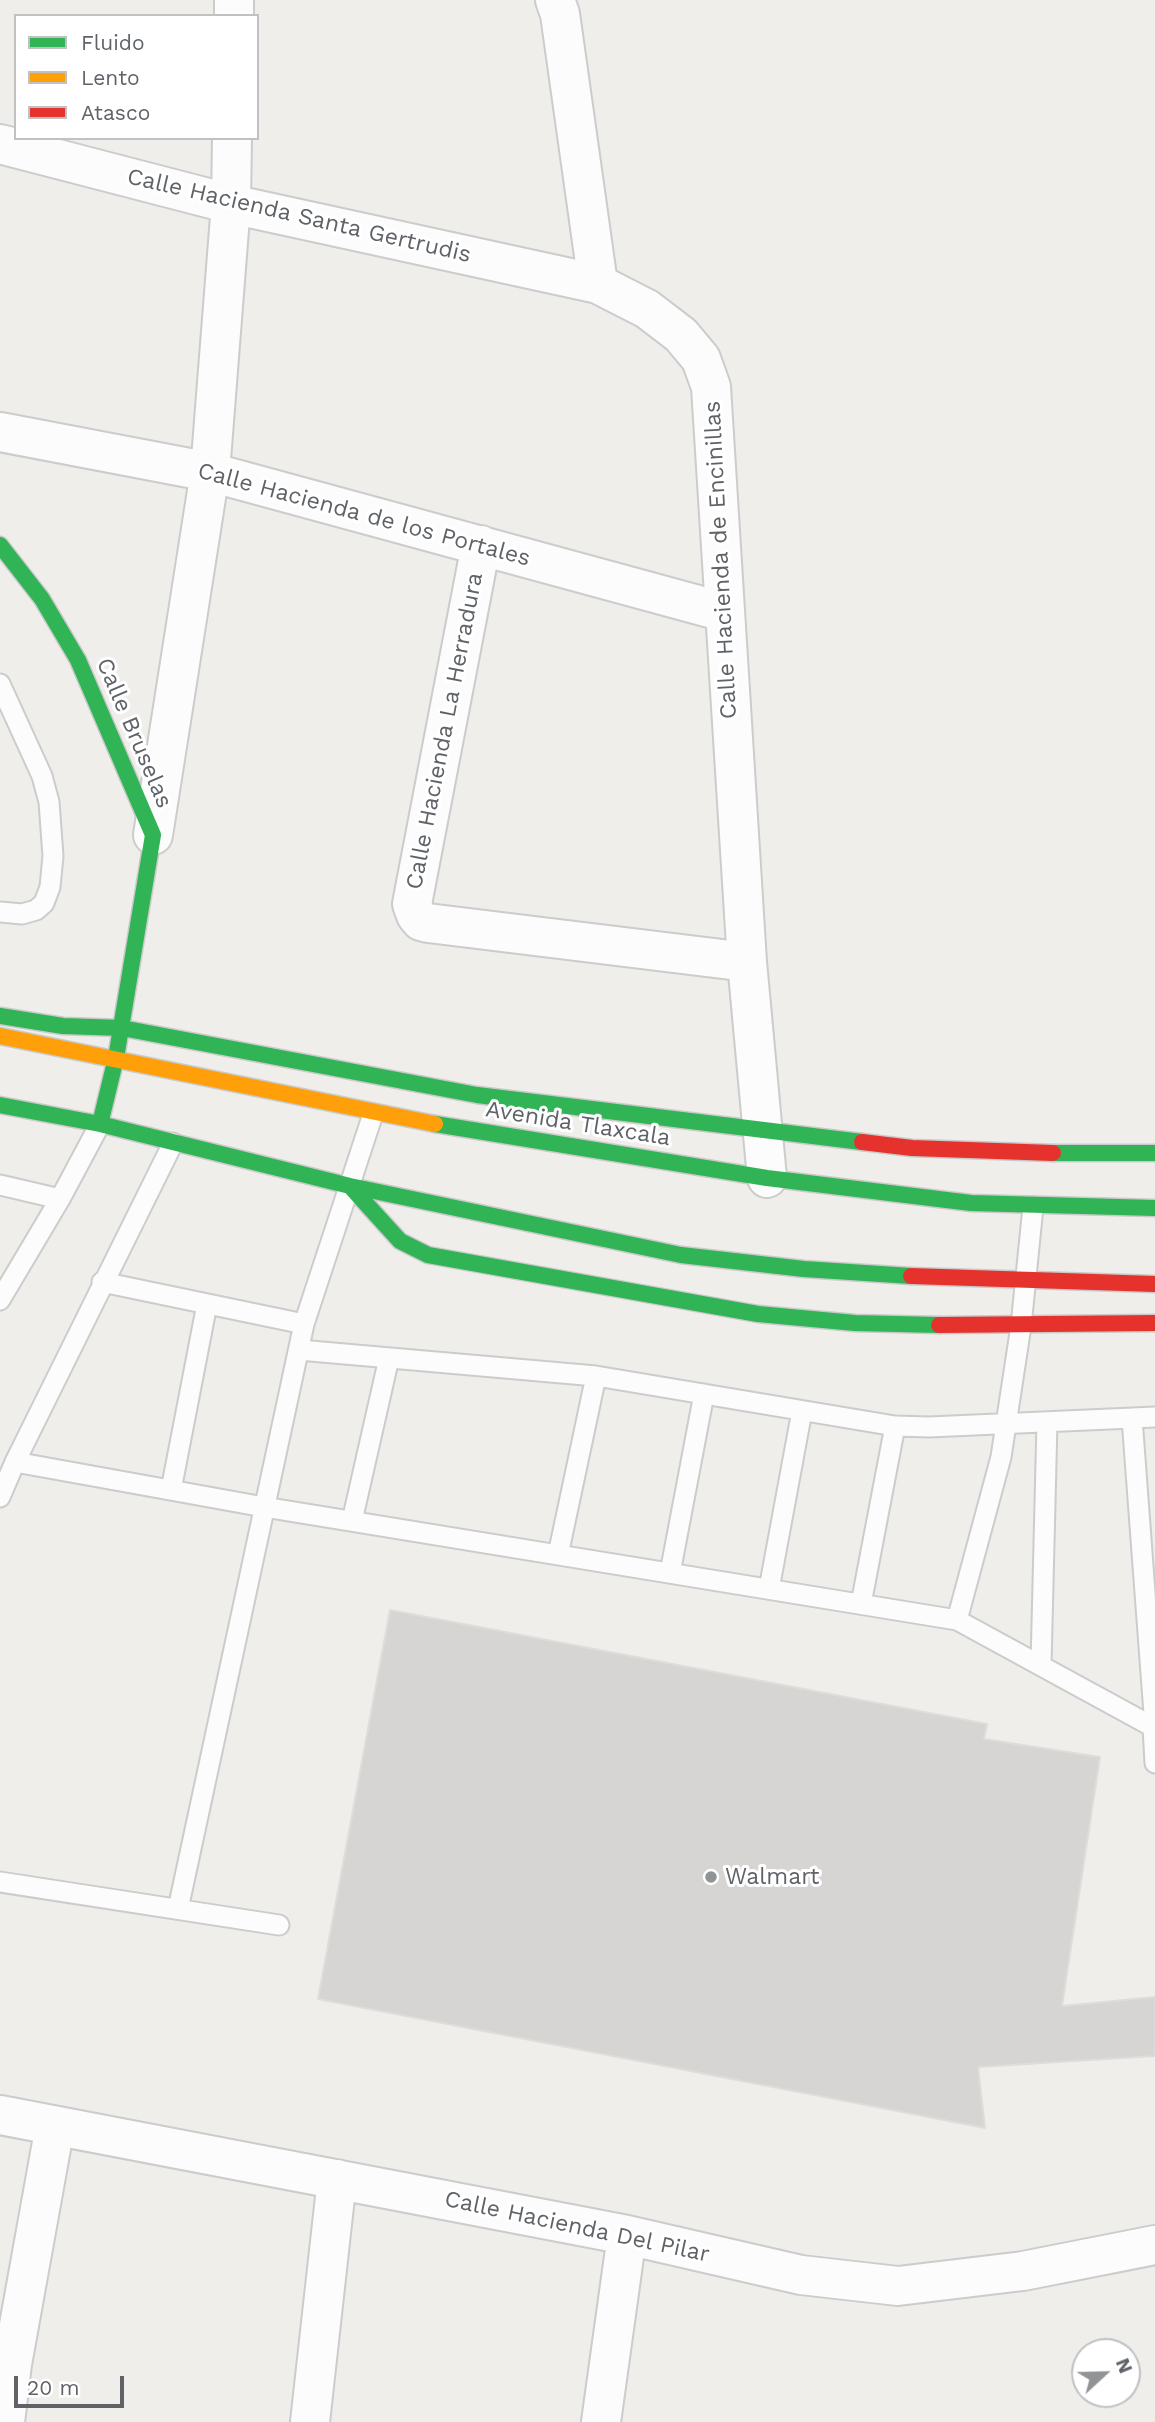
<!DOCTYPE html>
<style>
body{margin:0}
#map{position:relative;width:1155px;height:2422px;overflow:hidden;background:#efeeea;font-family:"Work Sans",sans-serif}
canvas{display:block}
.legend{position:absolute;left:14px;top:14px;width:245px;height:126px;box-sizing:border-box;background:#fff;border:2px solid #bfc1c3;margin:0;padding:9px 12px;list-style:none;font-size:21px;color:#5f6368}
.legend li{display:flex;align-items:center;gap:14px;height:35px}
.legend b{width:35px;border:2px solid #bfc1c3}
.north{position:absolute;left:1071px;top:2338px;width:70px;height:70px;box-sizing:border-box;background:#fff;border:2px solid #bfc1c3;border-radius:50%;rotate:68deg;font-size:19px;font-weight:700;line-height:28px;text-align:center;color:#5f6368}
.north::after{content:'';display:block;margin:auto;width:24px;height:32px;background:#919496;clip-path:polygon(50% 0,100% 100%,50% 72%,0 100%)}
.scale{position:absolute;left:14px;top:2376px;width:110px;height:32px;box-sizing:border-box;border:4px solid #5f6368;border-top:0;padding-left:9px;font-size:21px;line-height:24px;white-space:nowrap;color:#5f6368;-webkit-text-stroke:5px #fff;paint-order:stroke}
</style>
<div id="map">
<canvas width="1155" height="2422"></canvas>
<ul class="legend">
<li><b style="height:9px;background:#30b455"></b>Fluido</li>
<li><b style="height:9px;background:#ff9f0a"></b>Lento</li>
<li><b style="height:9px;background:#e5322d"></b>Atasco</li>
</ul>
<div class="north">N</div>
<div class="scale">20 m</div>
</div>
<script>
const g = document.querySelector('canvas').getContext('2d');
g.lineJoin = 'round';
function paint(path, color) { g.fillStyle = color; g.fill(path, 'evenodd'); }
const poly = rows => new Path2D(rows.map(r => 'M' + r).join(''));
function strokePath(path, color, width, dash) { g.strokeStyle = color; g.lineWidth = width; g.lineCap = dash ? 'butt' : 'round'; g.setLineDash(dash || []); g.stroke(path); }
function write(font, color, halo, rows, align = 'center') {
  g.font = font + ' "Work Sans",sans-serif'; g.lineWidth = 6; g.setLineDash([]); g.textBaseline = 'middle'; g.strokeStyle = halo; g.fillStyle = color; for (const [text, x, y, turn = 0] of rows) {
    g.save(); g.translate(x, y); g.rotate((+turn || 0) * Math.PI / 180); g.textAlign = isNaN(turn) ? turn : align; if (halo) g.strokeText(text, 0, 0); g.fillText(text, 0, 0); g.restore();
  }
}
const building = poly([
 [390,1610,987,1724,984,1739,1100,1757,1062,2006,1155,1997,1155,2056,978,2067,985,2128,318,1999,390,1610]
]);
const lane = poly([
 [0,684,42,776,49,802,53,856,50,887,44,903,36,910,22,914,0,912],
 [173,1143,15,1462,264,1507,957,1620,1001,1457,1021,1326,1033,1207],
 [0,1185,60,1199],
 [102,1282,304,1324],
 [0,1300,60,1199,100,1124],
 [299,1350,596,1376,895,1426,929,1427,1155,1417],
 [1132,1418,1155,1727],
 [171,1490,207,1304],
 [0,1497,15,1462],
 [352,1521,389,1358],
 [558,1555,596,1376],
 [670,1573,704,1394],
 [769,1589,802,1411],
 [861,1604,895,1426],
 [957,1620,1153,1727,1155,1763],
 [1041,1665,1047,1422],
 [0,1882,279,1925],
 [178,1909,304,1324,373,1114]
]);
const street = poly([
 [555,0,560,14,598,284,647,309,681,335,701,359,711,387,747,962,767,1178],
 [234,16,234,0],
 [0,144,231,204,598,284],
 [0,432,210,472,724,612],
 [481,545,412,904,416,915,421,921,428,923,747,962],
 [153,835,210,472,231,204,232,138],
 [0,2115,627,2235,801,2275,898,2286,1023,2271,1155,2245],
 [5,2422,12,2364,55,2126],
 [310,2422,337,2179],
 [601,2422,627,2235]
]);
const fast = poly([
 [0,545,42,599,78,660,153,835,116,1058,100,1124],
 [0,1016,63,1026,122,1028,477,1095,862,1142],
 [0,1105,100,1124,350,1186,681,1255,804,1269,911,1276],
 [435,1124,767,1178,971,1203,1155,1208],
 [1053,1153,1155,1153],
 [350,1186,400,1241,428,1255,758,1314,855,1323,939,1325]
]);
const slow = poly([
 [0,1036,435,1124]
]);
const jam = poly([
 [862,1142,912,1148,1053,1153],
 [911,1276,1155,1284],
 [939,1325,1155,1323]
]);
const markers = [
 [711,1877,7,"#919496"]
];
const streetNames = [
 ["Calle Hacienda Santa Gertrudis",299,216,13],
 ["Calle Hacienda de los Portales",364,515,15],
 ["Calle Hacienda de Encinillas",721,560,-93],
 ["Calle Hacienda La Herradura",445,731,-79],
 ["Calle Bruselas",134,733,67],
 ["Avenida Tlaxcala",578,1124,9],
 ["Calle Hacienda Del Pilar",577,2227,12]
];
const poiNames = [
 ["Walmart",725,1877]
];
paint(building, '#d6d5d3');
strokePath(building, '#deddd9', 2);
strokePath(lane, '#cbcccc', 23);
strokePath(street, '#cbcccc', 42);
strokePath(fast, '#cacacb', 19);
strokePath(slow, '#cacacb', 19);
strokePath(jam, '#cacacb', 19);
strokePath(lane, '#fdfcfc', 19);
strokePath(street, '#fdfcfc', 38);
strokePath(fast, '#30b455', 16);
strokePath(slow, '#ff9f0a', 16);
strokePath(jam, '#e5322d', 16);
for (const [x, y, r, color] of markers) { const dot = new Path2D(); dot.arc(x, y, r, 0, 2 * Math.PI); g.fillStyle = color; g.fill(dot); strokePath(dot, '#fff', 2.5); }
write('23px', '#5f6368', '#fff', streetNames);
write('23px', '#5f6368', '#fff', poiNames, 'left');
</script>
